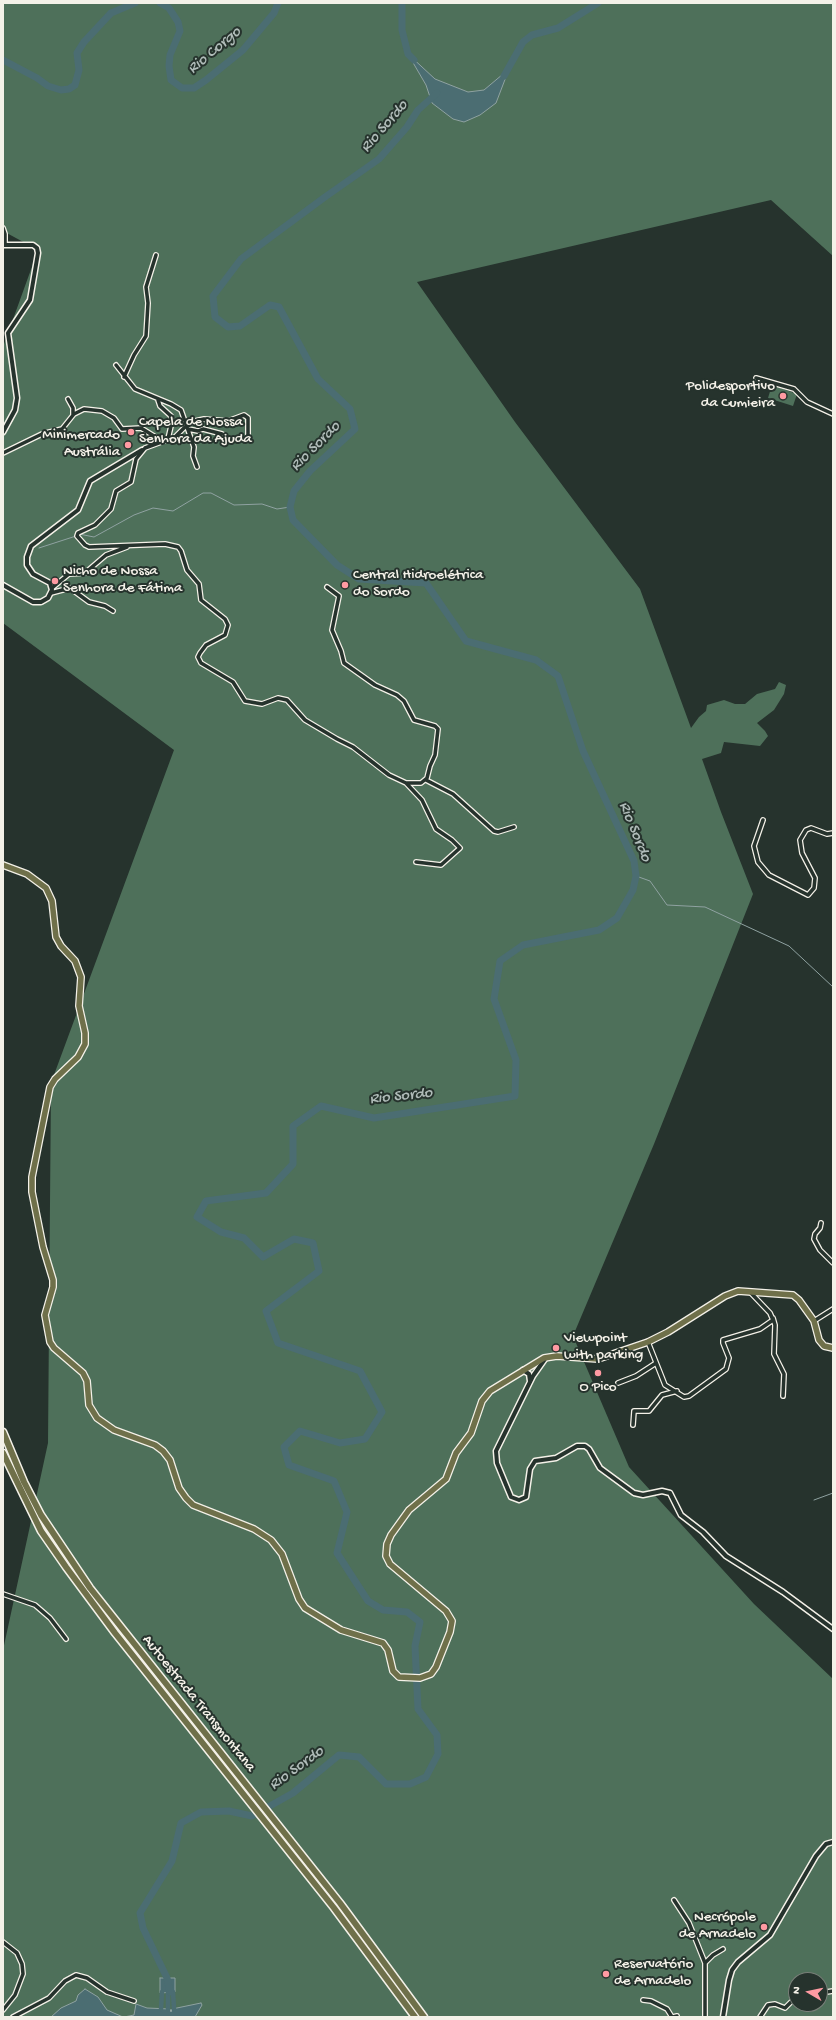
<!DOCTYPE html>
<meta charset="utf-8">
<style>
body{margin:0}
#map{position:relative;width:836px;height:2020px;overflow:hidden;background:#26332d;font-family:"Gochi Hand",sans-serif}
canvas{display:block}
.frame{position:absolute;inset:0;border:4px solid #f4f1e8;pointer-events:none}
.north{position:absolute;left:788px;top:1972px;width:40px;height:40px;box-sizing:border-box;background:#26332d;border:1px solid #787f78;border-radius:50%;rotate:279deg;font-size:11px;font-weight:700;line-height:16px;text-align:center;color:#f4f1e8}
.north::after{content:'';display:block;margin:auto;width:14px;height:18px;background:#ff9aa2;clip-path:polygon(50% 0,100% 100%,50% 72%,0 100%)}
</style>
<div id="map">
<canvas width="836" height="2020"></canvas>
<div class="frame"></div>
<div class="north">N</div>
</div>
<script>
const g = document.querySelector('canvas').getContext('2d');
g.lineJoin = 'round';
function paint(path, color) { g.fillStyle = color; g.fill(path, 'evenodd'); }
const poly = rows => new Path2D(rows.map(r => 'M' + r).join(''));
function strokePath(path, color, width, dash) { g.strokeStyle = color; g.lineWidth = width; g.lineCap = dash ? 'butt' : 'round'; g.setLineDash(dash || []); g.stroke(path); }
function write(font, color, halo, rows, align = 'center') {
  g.font = font + ' "Gochi Hand",sans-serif'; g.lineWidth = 4; g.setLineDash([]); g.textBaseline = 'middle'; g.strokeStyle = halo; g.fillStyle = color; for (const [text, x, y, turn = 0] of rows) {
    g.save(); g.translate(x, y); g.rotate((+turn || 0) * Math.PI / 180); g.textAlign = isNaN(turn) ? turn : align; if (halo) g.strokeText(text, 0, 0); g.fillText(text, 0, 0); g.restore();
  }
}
const green = poly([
 [3,3,833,3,833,256,771,200,417,282,515,422,640,589,691,728,699,717,706,711,707,705,724,700,735,704,745,704,757,694,775,689,779,682,786,685,784,694,774,710,757,723,765,731,768,736,760,746,724,742,721,753,702,759,721,812,753,894,654,1144,573,1336,629,1467,754,1604,833,1679,833,2017,3,2017,3,1650,48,1443,51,1083,174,750,3,623,3,347,38,250,3,231],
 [796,1980,820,1980,820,2004,796,2004],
 [772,385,797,394,793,406,768,398]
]);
const water = poly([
 [408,54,435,79,468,92,484,90,509,69,496,103,480,115,464,122,453,119,432,103,426,85,408,54],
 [160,1978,175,1978,175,1992,160,1993,160,1978],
 [85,1989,98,1997,107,2010,123,2017,51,2017,61,2008,76,2001,78,1995,85,1989],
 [201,2003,202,2005,195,2017,124,2017,134,2015,136,2004,147,2008,170,2009,171,2012,172,2009,201,2003]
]);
const stream = poly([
 [79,534,94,537,134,515,153,508,173,511,203,493,211,493,234,505,262,504,277,509,290,507],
 [39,548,76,536],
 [636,876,650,881,667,905,705,907,789,946,833,987],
 [814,1500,833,1493]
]);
const canal = poly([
 [168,1992,168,2009],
 [173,1992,174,2009],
 [161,2009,162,1992]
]);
const river = poly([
 [160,3,169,8,178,22,180,31,170,55,169,66,171,80,182,88,194,88,206,80,243,50,274,13,278,3],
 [402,3,402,30,408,54,414,60],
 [3,60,37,78,48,86,61,90,69,89,75,85,79,70,77,53,84,42,111,13,135,3],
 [504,76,523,42,532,35,558,28,598,3],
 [170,1992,167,1978,143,1928,140,1913,172,1861,181,1823,201,1812,229,1811,252,1816,293,1793,339,1755,359,1757,386,1784,410,1784,426,1777,438,1754,437,1735,418,1709,415,1646,420,1622,407,1612,383,1610,368,1601,337,1553,347,1512,334,1481,289,1465,284,1447,300,1431,340,1443,365,1439,382,1412,360,1371,278,1343,266,1311,319,1271,313,1243,294,1239,263,1257,244,1238,221,1232,197,1217,206,1201,266,1193,293,1164,293,1126,321,1106,374,1118,515,1096,516,1060,494,999,500,961,523,945,599,930,617,918,633,890,636,876,634,861,583,751,558,676,536,660,466,641,426,583,359,579,337,565,293,520,290,507,294,491,310,471,355,429,350,409,318,379,279,307,270,305,240,326,228,327,215,317,213,296,241,259,325,197,379,159,407,127,418,110,437,93]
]);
const minor = poly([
 [3,228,5,234,5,245],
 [116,365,135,389,171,404,181,410,194,447,193,456,197,467],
 [124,377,134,355,146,336,148,303,146,287,156,255],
 [756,378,794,389,807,402,833,414],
 [68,399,73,408,73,415],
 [158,400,160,406,171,416,171,426,168,439],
 [188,429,198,431,203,429,222,434],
 [248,439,248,418,244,415,228,421,204,419,195,421,187,425,175,437,145,448,136,459,131,482,116,491,111,509,95,525,78,533,77,536,85,545,89,547,165,544,178,547,181,551,187,570,199,584,201,600,225,619,228,625,225,635,206,645,200,653,198,657,201,663,233,682,245,701,262,704,278,698,287,700,305,720,337,739,353,747,389,775,406,783,421,783,427,778,430,766,435,755,438,729,435,726,414,720,404,701,397,695,375,685,344,663,341,651,332,630,339,596,327,587],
 [3,453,42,434,62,429,74,414,84,409,102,411,114,418,122,429,141,428,162,441],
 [52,588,69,574,85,573,106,555,127,547],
 [51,593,70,588,89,602,105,606,113,611],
 [426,780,453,794,494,831,498,832,514,827],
 [406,783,422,800,436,829,452,840,460,848,441,865,416,862],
 [763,820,754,846,758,862,769,875,808,895,814,888,815,878,802,853,800,840,806,830,811,828,827,834,833,833],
 [821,1223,820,1228,815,1234,814,1239,820,1250,833,1263],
 [773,1318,775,1325,774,1354,784,1374,783,1396],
 [814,1321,833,1309],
 [648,1342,665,1385,684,1397,689,1396,726,1369,729,1358,723,1343,723,1340,760,1329,773,1320,770,1313,750,1292],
 [618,1383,636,1376,656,1363],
 [633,1425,634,1411,649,1411,662,1395,677,1391],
 [3,1594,35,1605,50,1618,66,1639],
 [674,1900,689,1923,705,1963,705,2017],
 [3,1942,17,1953,22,1964,23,1974,15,1995,3,2010],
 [705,1963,713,1955,723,1949],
 [820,1993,833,1991],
 [643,2000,651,2001,667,2009,672,2017],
 [13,2017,49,1998,65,1981,76,1975,87,1978,107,1992,134,2001],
 [673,2017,677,2016],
 [760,2017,768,2005,775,2004,785,2008,796,1997]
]);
const tertiary = poly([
 [3,245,33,245,37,248,38,253,30,300,8,333,17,398,15,410,3,432],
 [3,585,33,602,41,602,48,598,52,590,50,583,33,574,27,565,27,557,31,546,78,510,90,481,142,450],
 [545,1359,533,1376,496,1451,497,1463,511,1497,519,1500,526,1497,530,1469,535,1461,556,1458,577,1446,585,1446,589,1449,600,1468,634,1493,643,1495,662,1491,670,1493,681,1515,703,1532,726,1556,783,1592,833,1629],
 [523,1370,529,1374,530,1381],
 [723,2017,729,1980,732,1970,738,1962,770,1935,816,1856,826,1844,833,1842]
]);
const primary = poly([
 [3,865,27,874,46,888,52,901,56,937,61,946,75,961,81,977,79,1006,85,1033,85,1044,78,1057,55,1079,50,1087,32,1177,32,1192,43,1247,53,1280,53,1287,45,1315,50,1342,54,1348,83,1373,87,1381,89,1405,97,1418,114,1430,155,1445,163,1451,170,1460,179,1488,186,1498,193,1505,254,1529,271,1540,282,1554,299,1599,305,1608,341,1630,383,1643,388,1650,393,1671,399,1677,420,1678,431,1674,436,1667,450,1632,452,1621,446,1611,390,1564,386,1556,387,1544,391,1535,409,1510,446,1479,456,1453,471,1433,482,1401,490,1391,544,1358,557,1356,598,1359,648,1342,668,1332,725,1296,738,1291,793,1295,799,1300,814,1321,819,1340,824,1346,833,1348]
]);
const motorway = poly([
 [3,1432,24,1482,41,1515,90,1588,340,1903,424,2017],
 [3,1453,41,1531,66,1567,115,1633,334,1908,415,2017]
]);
const markers = [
 [783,396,4,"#ff9aa2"],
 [131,432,4,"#ff9aa2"],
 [128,445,4,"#ff9aa2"],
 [55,581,4,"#ff9aa2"],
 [345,585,4,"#ff9aa2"],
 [556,1348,4,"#ff9aa2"],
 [598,1373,4,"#ff9aa2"],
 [764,1927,4,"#ff9aa2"],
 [606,1974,4,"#ff9aa2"]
];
const poiNames = [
 ["Polidesportivo",775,387,"right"],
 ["da Cumieira",775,404,"right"],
 ["Capela de Nossa",139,423],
 ["Senhora da Ajuda",139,440],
 ["Minimercado",120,436,"right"],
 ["Austrália",120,453,"right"],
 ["Nicho de Nossa",63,572],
 ["Senhora de Fátima",63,589],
 ["Central Hidroelétrica",353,576],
 ["do Sordo",353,593],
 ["Viewpoint",564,1339],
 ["with parking",564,1356],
 ["O Pico",598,1388,"center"],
 ["Necrópole",756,1918,"right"],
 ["de Arnadelo",756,1935,"right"],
 ["Reservatório",614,1965],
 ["de Arnadelo",614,1982]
];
const streetNames = [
 ["Autoestrada Transmontana",198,1704,51]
];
const waterNames = [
 ["Rio Corgo",215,51,-40],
 ["Rio Sordo",385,127,-49],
 ["Rio Sordo",316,447,-45],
 ["Rio Sordo",634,832,68],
 ["Rio Sordo",401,1097,-6],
 ["Rio Sordo",297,1769,-36]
];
paint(green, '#4e705a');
paint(water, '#4b6d72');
strokePath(water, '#8fa2a1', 1);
strokePath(stream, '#8fa2a1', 1);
strokePath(canal, '#4b6d72', 4.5);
strokePath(river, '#4b6d72', 7);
strokePath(minor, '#f4f1e8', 6);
strokePath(tertiary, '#f4f1e8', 7);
strokePath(primary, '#f4f1e8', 8);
strokePath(motorway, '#f4f1e8', 9);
strokePath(minor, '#26332d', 3.5);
strokePath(tertiary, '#26332d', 4);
strokePath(primary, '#6f704a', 5.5);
strokePath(motorway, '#6f704a', 6);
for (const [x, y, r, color] of markers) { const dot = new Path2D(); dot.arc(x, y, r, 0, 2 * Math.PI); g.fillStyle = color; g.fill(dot); strokePath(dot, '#26332d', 1.5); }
write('15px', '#f4f1e8', '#26332d', poiNames, 'left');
write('15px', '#f4f1e8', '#26332d', streetNames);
write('italic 16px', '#b0bcb9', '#26332d', waterNames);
</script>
